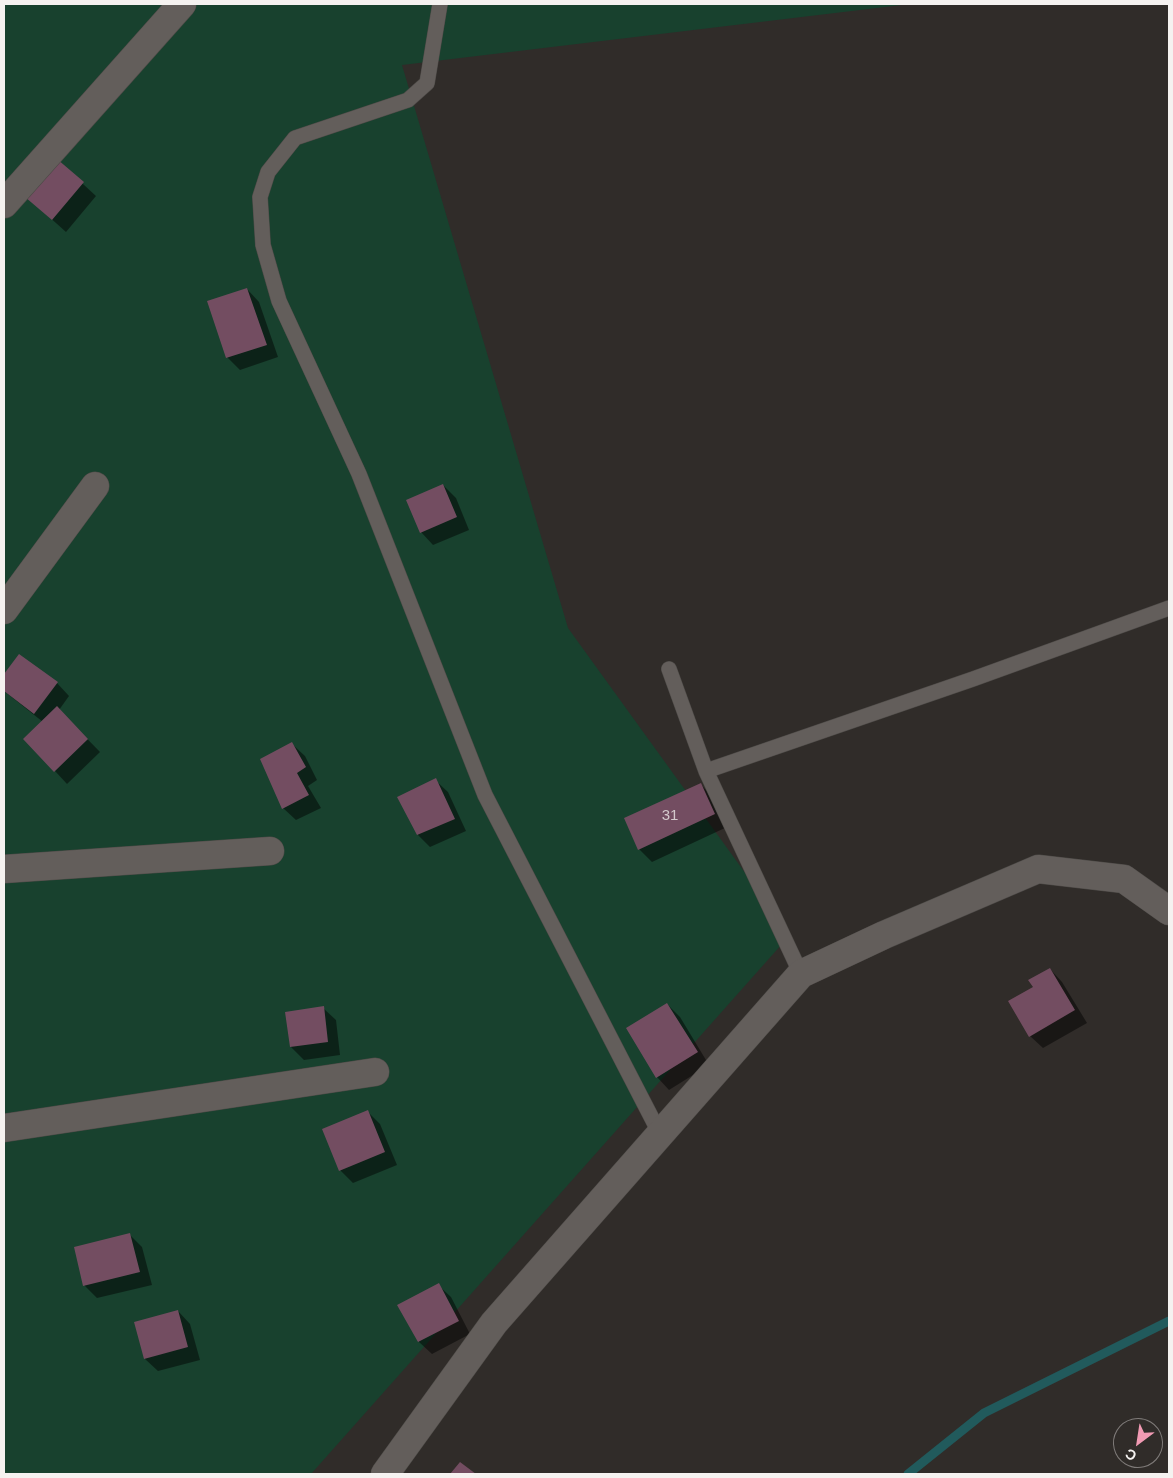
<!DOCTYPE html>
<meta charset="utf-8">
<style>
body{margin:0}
#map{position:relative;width:1173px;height:1478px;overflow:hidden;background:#302c29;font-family:Helvetica,sans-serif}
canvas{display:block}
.frame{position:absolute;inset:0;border:5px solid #f5f2f0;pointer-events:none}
.north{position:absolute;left:1113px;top:1418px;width:50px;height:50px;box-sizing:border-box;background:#302c29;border:1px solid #7f7b79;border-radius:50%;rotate:211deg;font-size:14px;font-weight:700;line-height:20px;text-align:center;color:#f5f2f0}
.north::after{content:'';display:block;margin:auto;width:18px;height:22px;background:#f19ab3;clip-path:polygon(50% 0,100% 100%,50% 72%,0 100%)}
</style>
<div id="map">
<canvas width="1173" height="1478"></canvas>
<div class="frame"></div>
<div class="north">С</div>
</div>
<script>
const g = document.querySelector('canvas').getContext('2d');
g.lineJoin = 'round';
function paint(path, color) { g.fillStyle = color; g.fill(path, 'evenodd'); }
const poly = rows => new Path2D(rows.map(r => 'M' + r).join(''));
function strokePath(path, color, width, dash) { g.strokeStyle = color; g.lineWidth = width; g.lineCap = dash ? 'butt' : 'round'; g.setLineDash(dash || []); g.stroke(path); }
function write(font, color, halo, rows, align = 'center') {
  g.font = font + ' Helvetica,sans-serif'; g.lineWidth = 4; g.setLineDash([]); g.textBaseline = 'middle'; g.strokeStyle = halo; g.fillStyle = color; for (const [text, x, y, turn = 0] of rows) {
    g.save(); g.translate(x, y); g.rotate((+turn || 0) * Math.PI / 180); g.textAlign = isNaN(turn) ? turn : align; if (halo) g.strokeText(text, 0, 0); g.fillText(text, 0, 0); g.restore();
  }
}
const green = poly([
 [4,4,910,4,402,65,568,628,790,935,311,1474,4,1474]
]);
const shadow = poly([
 [58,161,96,196,66,232,27,197],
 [247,289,259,302,278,357,240,370,227,357],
 [443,485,456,498,469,530,433,545,421,532],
 [19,656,57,683,69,696,59,710,100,752,67,784,55,771,43,722,4,691,4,676],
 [292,744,305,756,317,780,308,786,321,808,296,820,283,808],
 [435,780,448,792,466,831,430,847,418,835,398,797],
 [700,784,713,797,727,827,652,862,639,849],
 [1050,969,1062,982,1087,1023,1043,1048,1030,1036,1034,988],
 [667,1004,680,1017,709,1065,669,1090,657,1077],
 [323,1008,336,1020,340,1055,304,1060,291,1047,286,1013],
 [368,1112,380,1124,397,1165,353,1183,340,1170],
 [130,1235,142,1247,152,1285,97,1298,85,1286,75,1248],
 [438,1285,451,1297,470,1334,432,1354,419,1342,399,1306],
 [178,1311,190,1324,200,1360,158,1371,145,1359,136,1323]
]);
const stream = poly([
 [908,1474,984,1413,1169,1321]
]);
const building = poly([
 [57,159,84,182,52,220,25,197],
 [247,288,267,345,226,358,207,301],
 [443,484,457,517,420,533,406,500],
 [19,654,58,682,34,714,4,691,4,674],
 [57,706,88,739,54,772,23,739],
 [292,742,306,767,297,773,309,795,282,809,260,759],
 [436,778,455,819,417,835,397,797],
 [701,783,715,814,638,850,624,818],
 [1050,968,1075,1010,1029,1037,1008,1001,1033,987,1028,980],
 [667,1003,698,1052,656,1078,626,1028],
 [324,1006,328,1042,290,1047,285,1012],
 [368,1110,385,1152,339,1171,322,1129],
 [130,1233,140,1272,83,1286,74,1247],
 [439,1283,459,1321,418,1342,397,1305],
 [178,1310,188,1347,144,1359,134,1322],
 [460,1462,476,1474,450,1474]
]);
const lane = poly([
 [440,4,427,83,408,100,295,138,268,172,260,197,263,245,279,301,359,474,485,795,660,1134],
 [669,669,706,771,801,974],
 [706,771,973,679,1169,608]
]);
const street = poly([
 [4,204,182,4],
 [4,610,95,486],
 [4,869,270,851],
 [4,1128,375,1072],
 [385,1474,494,1323,801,974,884,935,1038,869,1124,879,1169,911]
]);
const numberNames = [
 ["31",670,816]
];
paint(green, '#18412e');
paint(shadow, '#0007');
strokePath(stream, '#215a5c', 9);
paint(building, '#734d61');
strokePath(lane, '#4d4a47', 16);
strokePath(street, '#4d4a47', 29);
strokePath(lane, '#635e5b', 15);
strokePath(street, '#635e5b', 28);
write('15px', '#d4c9cc', null, numberNames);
</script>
